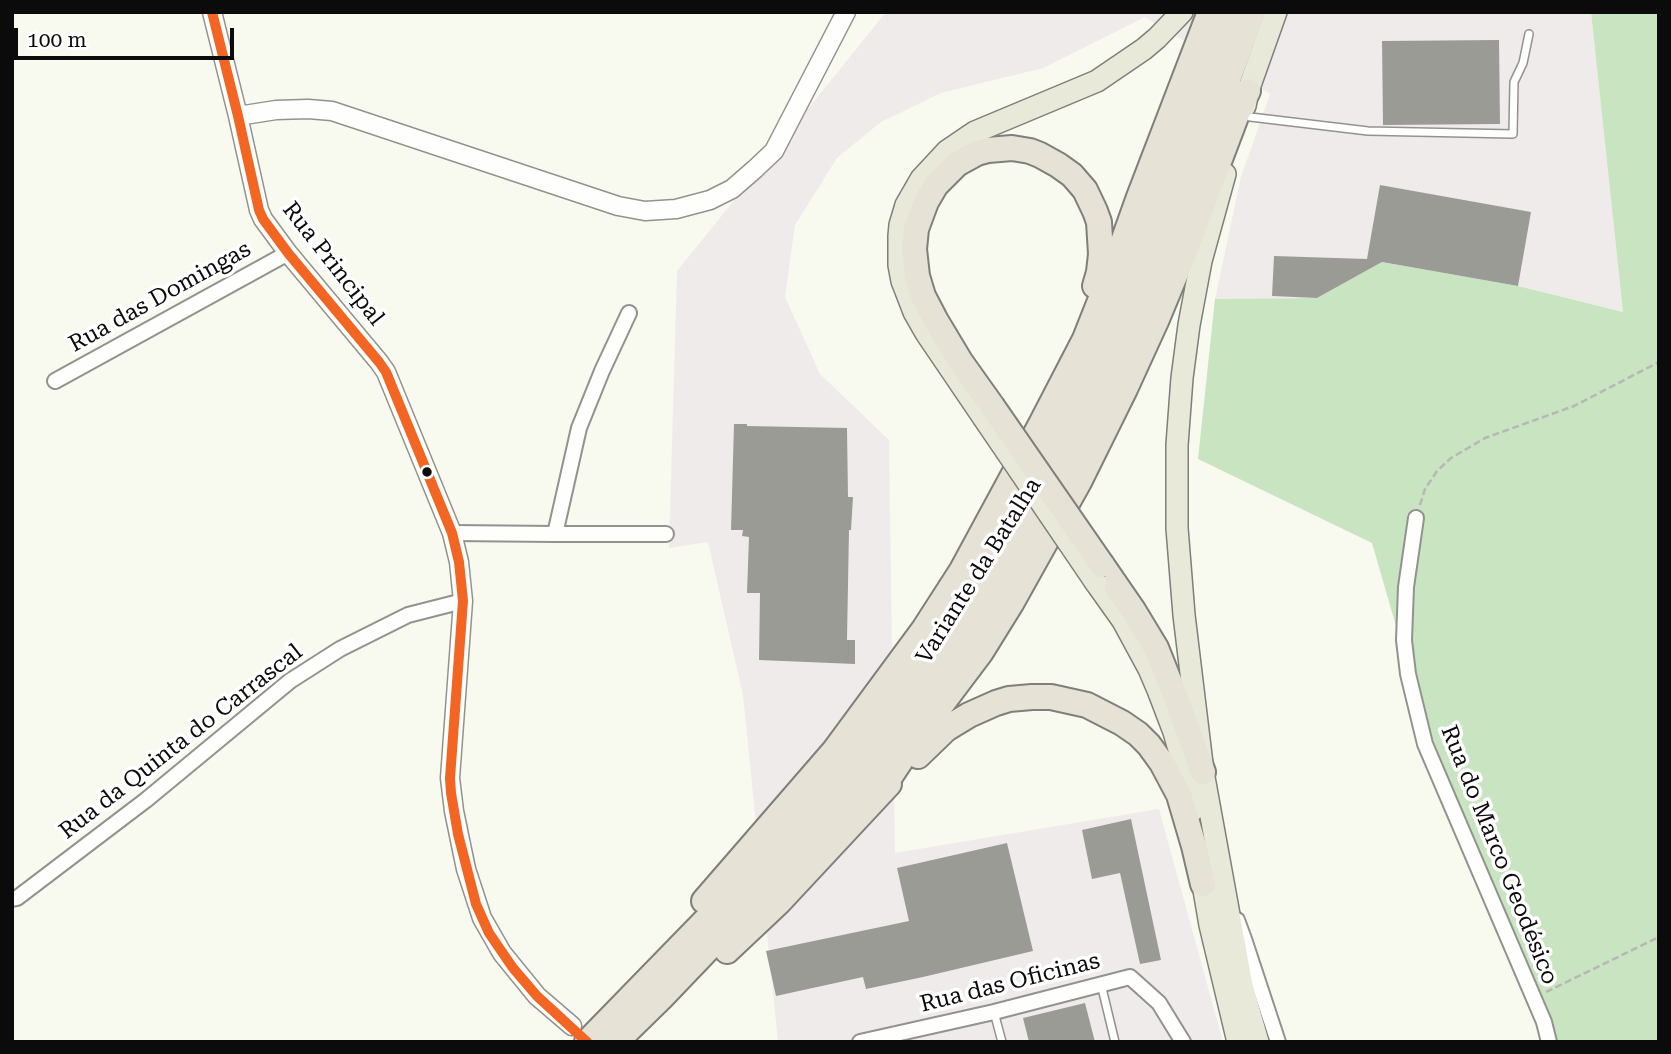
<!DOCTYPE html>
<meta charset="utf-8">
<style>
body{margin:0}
#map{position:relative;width:1671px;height:1054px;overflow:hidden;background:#f8f9ef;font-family:"Roboto Serif",serif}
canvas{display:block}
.frame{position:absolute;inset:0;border:14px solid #0b0b0b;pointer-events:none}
.scale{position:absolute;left:14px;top:28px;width:220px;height:32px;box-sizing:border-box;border:4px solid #0b0b0b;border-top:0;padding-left:9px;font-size:21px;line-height:24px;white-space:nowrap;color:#0b0b0b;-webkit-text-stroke:5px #fff;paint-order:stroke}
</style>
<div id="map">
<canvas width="1671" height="1054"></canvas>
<div class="frame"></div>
<div class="scale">100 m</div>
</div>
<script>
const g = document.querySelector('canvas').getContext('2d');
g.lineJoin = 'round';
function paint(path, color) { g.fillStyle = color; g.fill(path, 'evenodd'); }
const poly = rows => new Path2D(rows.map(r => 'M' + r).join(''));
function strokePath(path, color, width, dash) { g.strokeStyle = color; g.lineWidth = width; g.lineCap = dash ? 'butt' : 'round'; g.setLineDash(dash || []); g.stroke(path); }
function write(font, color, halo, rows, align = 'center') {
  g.font = font + ' "Roboto Serif",serif'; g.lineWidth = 7; g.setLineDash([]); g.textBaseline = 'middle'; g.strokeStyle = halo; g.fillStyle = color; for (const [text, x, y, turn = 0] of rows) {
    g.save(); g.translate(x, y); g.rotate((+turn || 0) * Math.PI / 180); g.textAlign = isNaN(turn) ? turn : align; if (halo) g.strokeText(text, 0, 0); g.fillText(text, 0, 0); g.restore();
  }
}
const industrial = poly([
 [886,12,1591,12,1623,312,1518,286,1383,262,1317,298,1215,299,1241,177,1270,94,1145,17,1043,68,941,93,881,122,837,158,795,225,785,297,820,374,889,440,895,853,1159,809,1223,1042,778,1042,743,695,708,542,669,548,677,271]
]);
const forest = poly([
 [1591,12,1659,12,1659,1042,1553,1042,1430,744,1372,543,1198,459,1215,299,1317,298,1382,262,1518,286,1623,312]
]);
const building = poly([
 [1499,40,1500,124,1383,125,1382,41],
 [1380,185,1531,212,1518,286,1382,262,1317,298,1272,296,1274,256,1367,259],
 [734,424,747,424,747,426,847,428,848,497,853,497,851,530,849,530,847,640,855,640,855,664,759,660,760,593,747,593,749,537,742,536,743,530,731,530],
 [1131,819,1161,960,1140,964,1120,873,1092,879,1082,830],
 [1007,843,1033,951,923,977,866,989,863,977,776,996,766,951,909,921,897,868],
 [1085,1003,1095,1042,1029,1042,1023,1018]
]);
const path = poly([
 [1420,505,1425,489,1437,471,1451,458,1485,438,1574,406,1659,362],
 [1546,992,1659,937]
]);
const service = poly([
 [1242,116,1368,131,1513,134,1514,82,1523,63,1529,34],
 [1101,984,1115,1042],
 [994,1012,1002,1042]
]);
const minor = poly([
 [55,381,288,253],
 [1416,518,1406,587,1404,640,1408,674,1425,744,1544,1022,1549,1042],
 [452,533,555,534,579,428,602,371,629,313],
 [555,534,666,534],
 [12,899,17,898,146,800,290,681,340,649,408,615,463,601],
 [1237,920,1244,939,1278,1042],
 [860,1042,994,1012,1130,977,1159,1003,1183,1042]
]);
const tertiary = poly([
 [212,12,238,116,259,210,263,219,288,253,379,362,386,372,452,533,459,562,463,601,450,778,454,811,466,869,482,918,502,953,537,996,572,1026],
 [238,116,276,110,308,109,332,111,618,206,645,211,676,209,710,200,732,189,755,169,774,151,846,12]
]);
const primary = poly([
 [1245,106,1248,91,1276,12],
 [1225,174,1201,261,1189,325,1182,378,1177,445,1177,528,1184,615,1203,772,1242,986,1258,1042],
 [983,417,926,333,914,312,902,281,899,265,899,236,900,225,906,205,921,179,947,151,975,132,1097,81,1144,49,1157,38,1182,12],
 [1096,583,1123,621,1149,669,1158,690,1174,732,1180,753,1189,790,1192,811],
 [1200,867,1210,925,1238,1042]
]);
const motorway = poly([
 [992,406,960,361,936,321,923,296,917,276,914,249,916,229,926,202,936,185,957,164,977,153,988,150,1012,148,1030,151,1040,155,1058,165,1072,175,1085,190,1095,211,1099,222,1101,254,1099,272,1095,286],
 [1102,565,1133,610,1156,648,1176,698,1203,772],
 [918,756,946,729,969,715,996,703,1009,699,1032,697,1051,697,1087,705,1122,723,1138,734,1149,745,1162,763,1179,795,1194,846,1203,884],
 [878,795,911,745,981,652,1012,602,1079,482,1125,389,1157,319,1184,254,1240,106,1248,91],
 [704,901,834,751,924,629,962,570,1041,424,1085,339,1119,253,1139,197,1210,12],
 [727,951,779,902,889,784],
 [587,1042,771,853,842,773,944,636,970,596,1008,531,1081,393,1174,169,1232,12],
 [616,1042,661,998,793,860,853,792,943,675,993,598,1068,466,1109,381,1140,312,1165,249,1253,12]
]);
const primaryBridge = poly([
 [983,417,1096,583]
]);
const motorwayBridge = poly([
 [992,406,1102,565]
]);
const bus1 = poly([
 [212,12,238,116,259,210,263,219,288,253,379,362,386,372,452,533,459,562,463,601,450,778,451,793,458,834,476,904,489,933,513,968,537,996,587,1042]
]);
const markers = [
 [427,472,6,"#0b0b0b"]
];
const streetNames = [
 ["Rua Principal",333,264,52],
 ["Rua das Domingas",160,297,-29],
 ["Variante da Batalha",979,571,-58],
 ["Rua da Quinta do Carrascal",181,742,-38],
 ["Rua do Marco Geodésico",1499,855,68],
 ["Rua das Oficinas",1010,983,-14]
];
paint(industrial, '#f0ebeb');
paint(forest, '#c9e4c0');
paint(building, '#9b9b95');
strokePath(service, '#92928e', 10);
strokePath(minor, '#92928e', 18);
strokePath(tertiary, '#92928e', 21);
strokePath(primary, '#7f7f7b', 24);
strokePath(motorway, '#7f7f7b', 28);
strokePath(path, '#b7b7b5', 2.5, [7, 3.5]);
strokePath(service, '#fefefd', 7);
strokePath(minor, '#fefefd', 14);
strokePath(tertiary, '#fefefd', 18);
strokePath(primary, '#e9e9d9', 21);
strokePath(motorway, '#e6e3d6', 24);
strokePath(primaryBridge, '#7f7f7b', 24, []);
strokePath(motorwayBridge, '#7f7f7b', 28, []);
strokePath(primaryBridge, '#e9e9d9', 21);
strokePath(motorwayBridge, '#e6e3d6', 24);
strokePath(bus1, '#f26522', 10);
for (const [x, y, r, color] of markers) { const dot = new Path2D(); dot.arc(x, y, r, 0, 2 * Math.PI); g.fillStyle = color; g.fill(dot); strokePath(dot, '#fff', 2.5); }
write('23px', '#0b0b0b', '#fff', streetNames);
</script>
